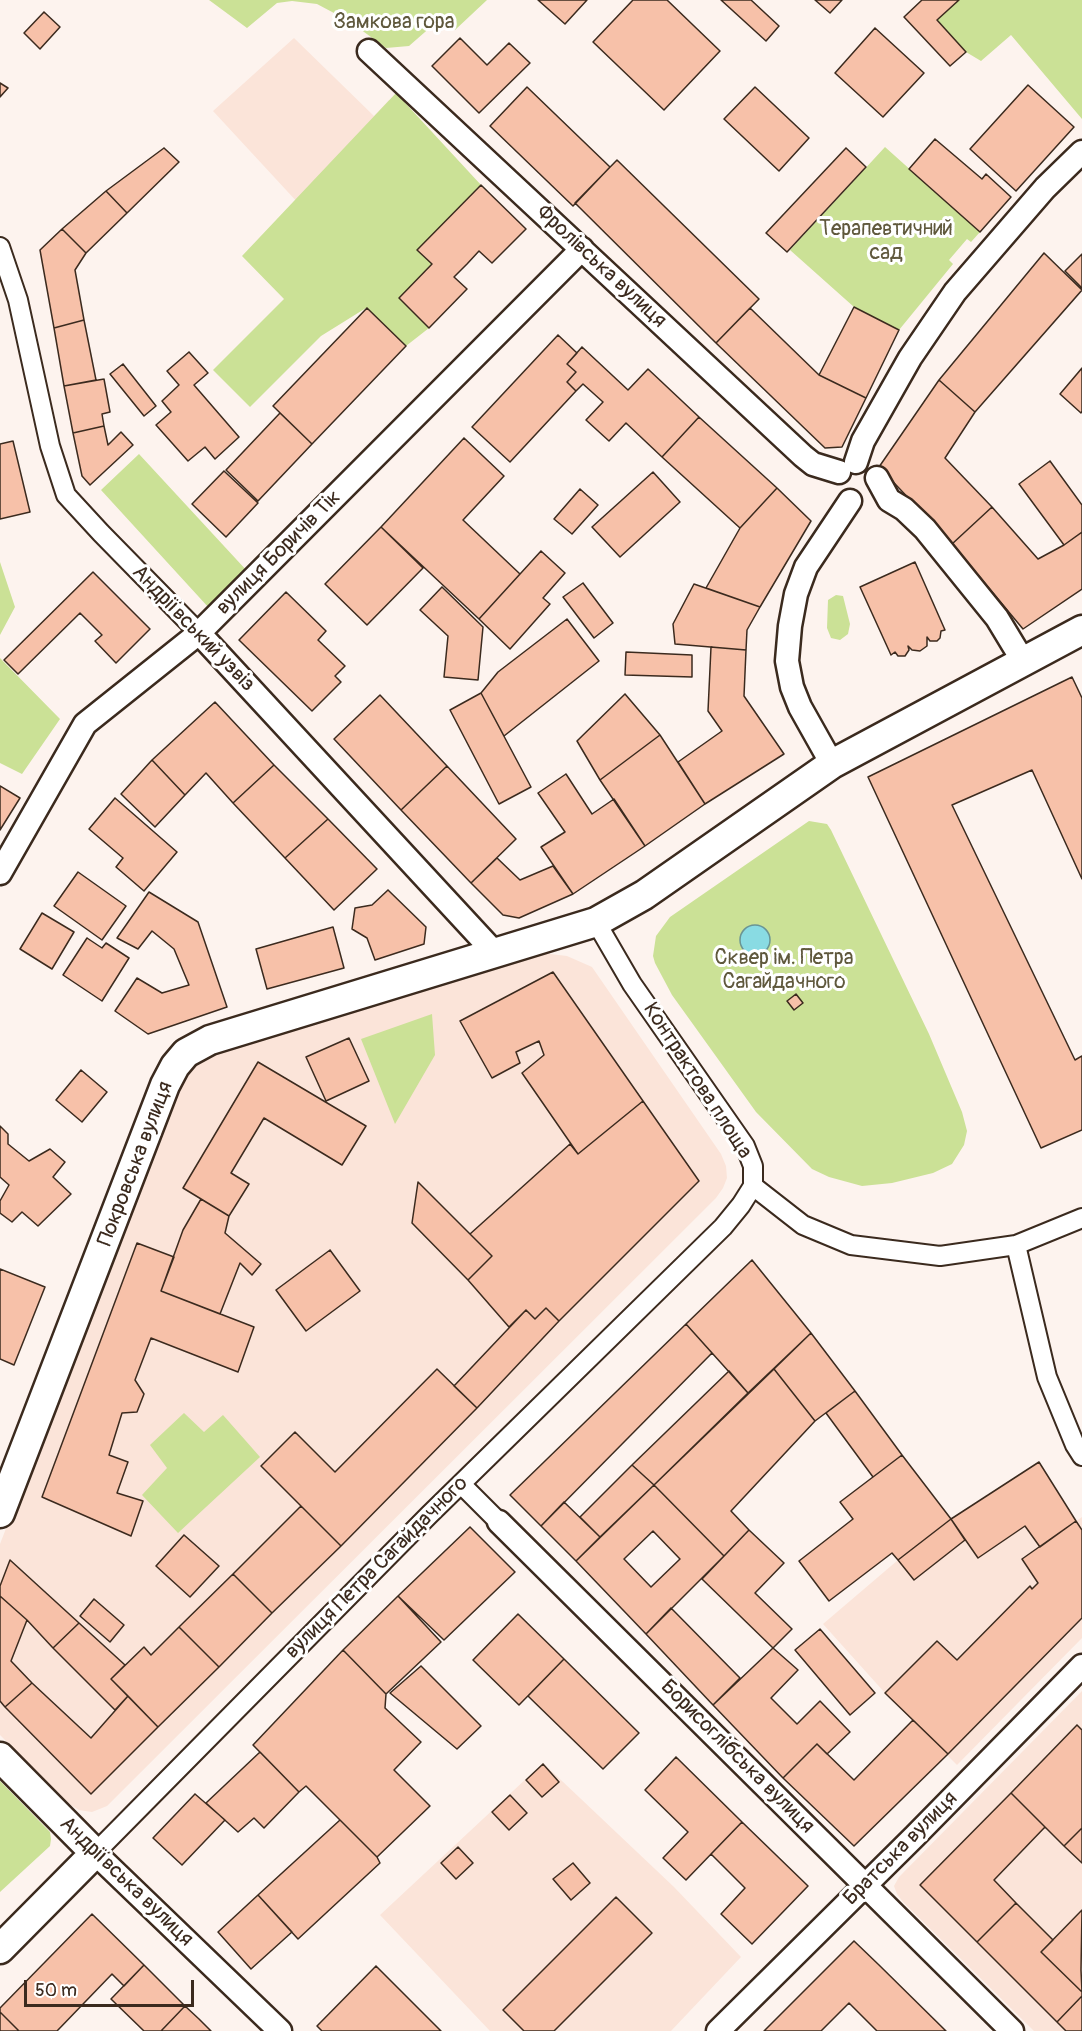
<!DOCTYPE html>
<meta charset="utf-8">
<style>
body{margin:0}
#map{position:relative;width:1082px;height:2031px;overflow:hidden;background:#fdf3ee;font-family:Pangolin,sans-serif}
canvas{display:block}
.scale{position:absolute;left:24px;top:1980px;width:170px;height:27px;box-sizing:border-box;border:3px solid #3b2a1e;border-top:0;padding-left:8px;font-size:18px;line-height:21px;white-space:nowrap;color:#3b2a1e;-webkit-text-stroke:4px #fff;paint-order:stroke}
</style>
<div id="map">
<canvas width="1082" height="2031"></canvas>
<div class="scale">50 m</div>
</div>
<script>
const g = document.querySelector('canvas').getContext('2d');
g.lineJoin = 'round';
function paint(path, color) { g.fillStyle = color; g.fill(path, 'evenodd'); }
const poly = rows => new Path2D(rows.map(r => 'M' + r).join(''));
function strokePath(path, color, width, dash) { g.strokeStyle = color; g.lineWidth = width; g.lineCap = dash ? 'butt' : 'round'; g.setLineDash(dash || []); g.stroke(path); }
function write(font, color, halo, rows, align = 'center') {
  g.font = font + ' Pangolin,sans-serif'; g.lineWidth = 6; g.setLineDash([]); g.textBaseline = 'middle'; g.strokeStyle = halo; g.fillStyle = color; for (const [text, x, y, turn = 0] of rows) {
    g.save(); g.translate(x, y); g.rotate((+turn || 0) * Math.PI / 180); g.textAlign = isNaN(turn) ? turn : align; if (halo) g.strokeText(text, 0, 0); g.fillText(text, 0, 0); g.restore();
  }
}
const built = poly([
 [294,38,374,116,389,100,481,185,299,204,213,111],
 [542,953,567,956,592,967,721,1154,726,1166,727,1178,723,1188,716,1198,107,1806,92,1812,79,1810,69,1804,0,1735,0,1544,173,1095,182,1077,201,1059,211,1053],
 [1082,1517,1082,1638,957,1765,885,1693,823,1624,898,1560,951,1519,978,1558,1025,1526,1040,1547],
 [1082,1691,1082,2031,1034,2031,903,1902,897,1894,894,1886,899,1877],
 [543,1763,674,1887,741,1957,671,2031,490,2031,380,1915]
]);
const green = poly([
 [209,0,487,0,455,30,441,18,409,46,386,48,349,21,317,4,292,1,277,3,247,28],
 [959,0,1082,0,1082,119,1011,35,981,61,966,52,937,20],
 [396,93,481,185,417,250,432,264,399,298,429,328,406,346,366,308,321,336,250,407,213,370,284,299,242,256],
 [885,147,980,232,971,242,967,239,949,260,953,264,899,330,854,307,790,250],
 [139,454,248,572,209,608,101,490],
 [0,562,15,607,0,635],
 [836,595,843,596,850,624,848,634,840,640,831,638,827,628,828,600],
 [0,658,60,719,22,774,0,763],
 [809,821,827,824,831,830,929,1034,962,1112,967,1131,964,1145,952,1164,933,1173,892,1183,862,1186,829,1177,812,1169,756,1112,672,995,655,963,653,956,656,936,670,917],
 [432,1014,435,1055,395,1124,361,1039],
 [184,1413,204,1432,223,1415,260,1457,178,1533,142,1495,167,1468,150,1445],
 [0,1781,50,1832,51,1839,50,1846,0,1892]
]);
const water = poly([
 '740 940a15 15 0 1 1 30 0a15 15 0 1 1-30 0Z'
]);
const building = poly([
 [538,0,587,0,565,24,538,0],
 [633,0,667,0,720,51,664,110,593,42,633,0],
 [721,0,751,0,779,26,766,41,721,0],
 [815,0,842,0,830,13,815,0],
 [922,0,959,0,937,20,966,52,950,66,904,17,922,0],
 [44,12,60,27,40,49,24,33,44,12],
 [875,28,924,73,883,117,835,73,875,28],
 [460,38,487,65,509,43,530,63,479,113,432,66,460,38],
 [0,83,8,88,0,97,0,83],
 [1028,85,1074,127,1016,191,970,149,1028,85],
 [527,87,610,167,573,206,490,126,527,87],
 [755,87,809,138,779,171,724,119,755,87],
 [935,139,982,179,986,174,1011,197,980,232,909,169,935,139],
 [164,148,179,162,127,213,106,191,164,148],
 [846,148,866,167,787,252,766,233,846,148],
 [617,160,759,299,716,343,575,203,617,160],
 [481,185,526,229,492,263,479,251,467,264,454,277,467,289,429,328,399,298,432,264,417,250,481,185],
 [106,191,127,213,86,253,62,229,106,191],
 [62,229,86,253,75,270,84,320,54,328,40,250,62,229],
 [1044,253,1082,290,975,412,939,380,1044,253],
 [1082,254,1082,288,1065,271,1082,254],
 [854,307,899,330,866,398,819,375,854,307],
 [367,308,406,346,312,444,273,406,367,308],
 [750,308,819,375,866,398,842,447,825,448,716,343,750,308],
 [84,320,96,380,64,386,54,328,84,320],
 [558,335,577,353,567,364,576,372,567,382,576,391,510,462,472,427,558,335],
 [582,347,628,390,648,369,699,417,662,457,626,423,609,441,586,420,603,402,583,384,576,391,567,382,576,372,567,364,582,347],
 [189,352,208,373,194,385,239,437,215,459,205,447,188,461,156,425,171,412,162,401,179,385,167,371,189,352],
 [123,364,156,406,144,416,110,374,123,364],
 [1082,368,1082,411,1081,413,1060,394,1082,368],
 [104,379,110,412,102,414,104,426,73,433,64,386,104,379],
 [939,380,975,412,945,458,992,507,952,544,879,467,939,380],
 [280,413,312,444,258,501,226,470,280,413],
 [699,417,777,488,740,528,662,457,699,417],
 [104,426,108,445,121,432,133,445,90,485,82,476,73,433,104,426],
 [464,438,504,476,463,520,520,574,479,619,381,527,464,438],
 [13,441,30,512,0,519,0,444,13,441],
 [1050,461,1082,505,1082,532,1064,545,1019,484,1050,461],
 [224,471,258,503,226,537,192,504,224,471],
 [653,472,680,502,620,557,592,527,653,472],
 [777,488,811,521,760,607,706,588,740,528,777,488],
 [580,489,598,505,572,534,554,519,580,489],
 [992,507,1038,559,1064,545,1082,532,1082,589,1023,629,952,544,992,507],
 [381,527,423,568,367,625,325,584,381,527],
 [541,551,565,573,543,598,550,604,510,649,479,619,541,551],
 [915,562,945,630,941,631,940,638,937,641,930,641,927,637,927,646,920,651,912,650,908,646,909,650,905,656,898,656,895,652,891,655,860,587,915,562],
 [93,572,150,629,116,663,95,641,102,635,80,613,18,674,4,660,93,572],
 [583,583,613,623,594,638,563,597,583,583],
 [694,584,760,607,747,630,746,650,675,644,673,624,694,584],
 [442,587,483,627,478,680,444,677,448,636,420,610,442,587],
 [286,592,326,631,318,640,345,666,335,676,341,682,312,711,239,640,286,592],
 [567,619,599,661,504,736,481,693,498,672,567,619],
 [711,647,746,650,744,696,784,754,705,804,678,762,722,731,708,711,711,647],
 [626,652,692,655,692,677,625,675,626,652],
 [1072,677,1082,698,1082,879,1032,770,952,805,1075,1060,1082,1056,1082,1130,1041,1148,868,777,1072,677],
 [481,693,531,787,499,804,450,710,481,693],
 [625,694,660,735,600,780,577,741,625,694],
 [380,695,447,766,401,810,334,739,380,695],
 [215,702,274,765,233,803,206,773,185,795,152,760,215,702],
 [660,735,705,804,645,846,600,780,660,735],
 [152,760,185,795,155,827,121,794,152,760],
 [274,765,328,819,285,858,233,803,274,765],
 [447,766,516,839,471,883,401,810,447,766],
 [566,774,592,814,614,799,645,846,573,894,541,847,565,832,538,793,566,774],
 [0,786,20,798,0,830,0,786],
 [115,798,177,852,144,891,116,867,123,858,89,829,115,798],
 [328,819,377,869,334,910,285,858,328,819],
 [497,858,520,880,553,866,573,894,519,918,503,915,471,883,497,858],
 [78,872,126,906,102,940,54,906,78,872],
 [388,890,426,927,424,944,375,960,367,938,352,929,355,908,372,905,388,890],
 [149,892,198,922,227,1007,148,1034,115,1011,137,978,162,993,189,985,174,949,152,931,138,949,117,938,149,892],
 [42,913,74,932,52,969,20,949,42,913],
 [333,927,344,968,267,989,256,949,333,927],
 [87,938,102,948,106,943,129,958,102,1001,63,975,87,938],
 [553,972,643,1101,578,1154,522,1073,544,1055,539,1041,516,1052,520,1063,492,1078,460,1021,553,972],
 [796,994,803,1003,794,1010,787,1001,796,994],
 [349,1038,369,1081,326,1101,306,1057,349,1038],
 [258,1062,366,1126,342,1165,264,1118,231,1173,249,1184,229,1216,183,1188,258,1062],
 [81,1070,107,1092,82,1122,56,1100,81,1070],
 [643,1101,699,1181,559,1321,546,1308,535,1319,526,1310,509,1327,468,1280,492,1256,470,1234,570,1144,578,1154,643,1101],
 [0,1126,8,1134,8,1144,29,1161,50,1149,65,1162,53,1177,71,1194,38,1226,22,1212,12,1222,0,1213,0,1201,9,1185,0,1177,0,1126],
 [418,1182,492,1256,468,1280,412,1223,418,1182],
 [201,1199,229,1216,225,1233,261,1264,252,1275,240,1263,220,1314,161,1291,183,1230,201,1199],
 [137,1243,174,1257,161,1291,254,1327,238,1372,151,1338,135,1380,144,1394,137,1412,122,1413,109,1455,128,1462,117,1493,143,1501,131,1536,42,1497,137,1243],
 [330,1250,360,1291,306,1331,276,1290,330,1250],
 [752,1260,811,1333,748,1393,686,1324,752,1260],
 [0,1269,45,1287,14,1365,0,1359,0,1269],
 [546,1308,559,1321,477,1408,454,1386,526,1310,535,1319,546,1308],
 [686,1324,712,1353,541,1526,510,1495,686,1324],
 [811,1333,855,1391,815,1421,774,1369,811,1333],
 [437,1369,477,1408,341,1546,261,1466,295,1432,335,1472,437,1369],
 [774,1369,815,1421,731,1511,749,1530,724,1556,654,1485,774,1369],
 [729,1371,748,1393,654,1485,632,1465,729,1371],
 [855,1391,902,1455,873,1477,826,1413,855,1391],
 [902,1455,951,1519,898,1560,892,1553,829,1601,799,1561,853,1519,840,1502,902,1455],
 [1039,1462,1076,1521,1040,1547,1025,1526,978,1558,951,1519,1039,1462],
 [632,1465,654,1485,600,1537,580,1517,632,1465],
 [654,1485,724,1556,646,1634,576,1561,654,1485],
 [653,1531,680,1559,651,1587,624,1559,653,1531],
 [564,1502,600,1537,576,1561,541,1526,564,1502],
 [301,1506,341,1546,272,1613,233,1574,301,1506],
 [951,1519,965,1540,914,1580,898,1560,951,1519],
 [1076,1521,1082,1530,1082,1618,948,1754,885,1693,937,1641,957,1660,1030,1586,1032,1589,1038,1583,1022,1559,1076,1521],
 [470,1527,515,1572,444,1640,398,1596,470,1527],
 [749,1530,784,1563,755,1593,792,1629,773,1648,702,1579,749,1530],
 [184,1535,219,1566,190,1597,156,1566,184,1535],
 [10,1560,79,1623,53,1648,27,1620,0,1596,0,1586,10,1560],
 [233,1574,272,1613,219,1667,179,1627,233,1574],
 [0,1596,27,1620,11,1661,32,1683,5,1707,0,1701,0,1596],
 [398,1596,441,1642,386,1694,343,1650,398,1596],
 [94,1599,124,1625,110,1642,80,1616,94,1599],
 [671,1608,740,1678,713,1705,646,1634,671,1608],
 [518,1614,564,1659,519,1705,473,1660,518,1614],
 [79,1623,125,1665,111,1679,128,1696,115,1710,53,1648,79,1623],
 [179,1627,219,1667,158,1727,111,1679,144,1647,151,1655,179,1627],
 [820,1629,875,1693,850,1715,795,1650,820,1629],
 [773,1648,798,1670,771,1698,797,1724,820,1701,850,1732,827,1754,817,1744,783,1778,713,1705,773,1648],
 [343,1650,386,1694,385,1708,421,1742,394,1770,430,1806,377,1857,306,1786,299,1792,253,1745,343,1650],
 [564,1659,639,1733,603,1769,528,1696,564,1659],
 [421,1666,481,1726,457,1749,390,1693,421,1666],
 [32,1683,91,1738,128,1696,158,1727,91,1794,5,1707,32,1683],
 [913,1720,948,1754,854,1846,783,1778,817,1744,854,1780,913,1720],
 [1077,1725,1082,1730,1082,1828,1064,1846,1011,1793,1077,1725],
 [260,1752,299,1792,264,1828,254,1818,238,1832,206,1803,260,1752],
 [676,1757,742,1822,686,1880,663,1858,688,1832,645,1790,676,1757],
 [543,1764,559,1782,542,1797,526,1780,543,1764],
 [1011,1793,1045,1827,994,1880,1016,1903,977,1942,920,1885,1011,1793],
 [195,1794,225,1820,182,1865,153,1838,195,1794],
 [510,1795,527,1813,509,1830,492,1812,510,1795],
 [340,1820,377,1857,380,1863,298,1939,258,1895,340,1820],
 [742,1822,808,1886,752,1944,721,1914,745,1888,711,1854,742,1822],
 [1082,1828,1082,1863,1064,1846,1082,1828],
 [458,1847,473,1863,456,1879,441,1863,458,1847],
 [573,1863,590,1883,571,1900,553,1879,573,1863],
 [258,1895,292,1932,251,1969,218,1932,258,1895],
 [616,1897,652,1933,554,2031,524,2031,503,2010,616,1897],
 [1016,1903,1053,1940,1041,1952,1082,1992,1082,1996,1057,2022,977,1942,1016,1903],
 [1082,1910,1081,1970,1082,1992,1041,1952,1082,1910],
 [92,1914,144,1965,124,1986,112,1974,57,2031,19,2031,0,2012,0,2008,92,1914],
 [854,1941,879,1965,946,2031,877,2031,849,2003,821,2031,764,2031,854,1941],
 [144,1965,185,2006,161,2031,144,2031,111,1999,144,1965],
 [376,1966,441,2031,322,2031,317,2026,376,1966],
 [1082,1996,1082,2031,1066,2031,1057,2022,1082,1996],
 [185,2006,199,2019,211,2031,161,2031,185,2006],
 [0,2012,19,2031,0,2031,0,2012]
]);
const pedestrian = poly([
 [0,247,18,300,50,446,66,495,101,533,199,633],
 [596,922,632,984,745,1146,753,1166,753,1186],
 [753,1186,803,1225,851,1245,940,1256,1016,1245,1082,1218],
 [1016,1245,1047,1377,1075,1445,1082,1456],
 [461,1484,499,1522],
 [95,1853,429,1515,723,1227,741,1205,753,1186]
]);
const minor = poly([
 [369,51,803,456,813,464,839,472],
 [856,462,863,441,910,358,955,292,1045,188,1082,152],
 [877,478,889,500,904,509,925,529,997,618,1023,661],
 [199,633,494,952],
 [832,764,800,707,792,687,787,661,790,626,796,594,806,567,850,501],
 [0,873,85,724,199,633,582,249],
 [499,1522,1012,2031],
 [95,1853,280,2031],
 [718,2031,915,1836,1082,1666]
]);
const tertiary = poly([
 [0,1513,165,1085,175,1066,186,1053,210,1040,596,922,644,895,832,764,1082,630],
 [0,1757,95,1853,0,1949]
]);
const parkNames = [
 ["Замкова гора",394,23],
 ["Терапевтичний",886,230],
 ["сад",886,254],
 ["Сквер ім. Петра",784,959],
 ["Сагайдачного",784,983]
];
const streetNames = [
 ["Фролівська вулиця",601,267,43],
 ["вулиця Боричів Тік",279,553,-45],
 ["Андріївський узвіз",193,629,46],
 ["Контрактова площа",697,1081,57],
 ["Покровська вулиця",136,1164,-69],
 ["вулиця Петра Сагайдачного",377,1568,-45],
 ["Борисоглібська вулиця",737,1757,45],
 ["Братська вулиця",901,1849,-45],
 ["Андріївська вулиця",126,1882,44]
];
paint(built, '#fbe4d9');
paint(green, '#cbe196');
paint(water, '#89dbe3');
strokePath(water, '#6a9494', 1.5);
paint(building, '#f7c1a9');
strokePath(building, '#3b2a1e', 1.5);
strokePath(pedestrian, '#3b2a1e', 22);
strokePath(minor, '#3b2a1e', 27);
strokePath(tertiary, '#3b2a1e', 33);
strokePath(pedestrian, '#fff', 18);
strokePath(minor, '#fff', 22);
strokePath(tertiary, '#fff', 28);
write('21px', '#5f583c', '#fff', parkNames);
write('21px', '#3b2a1e', '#fff', streetNames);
</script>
